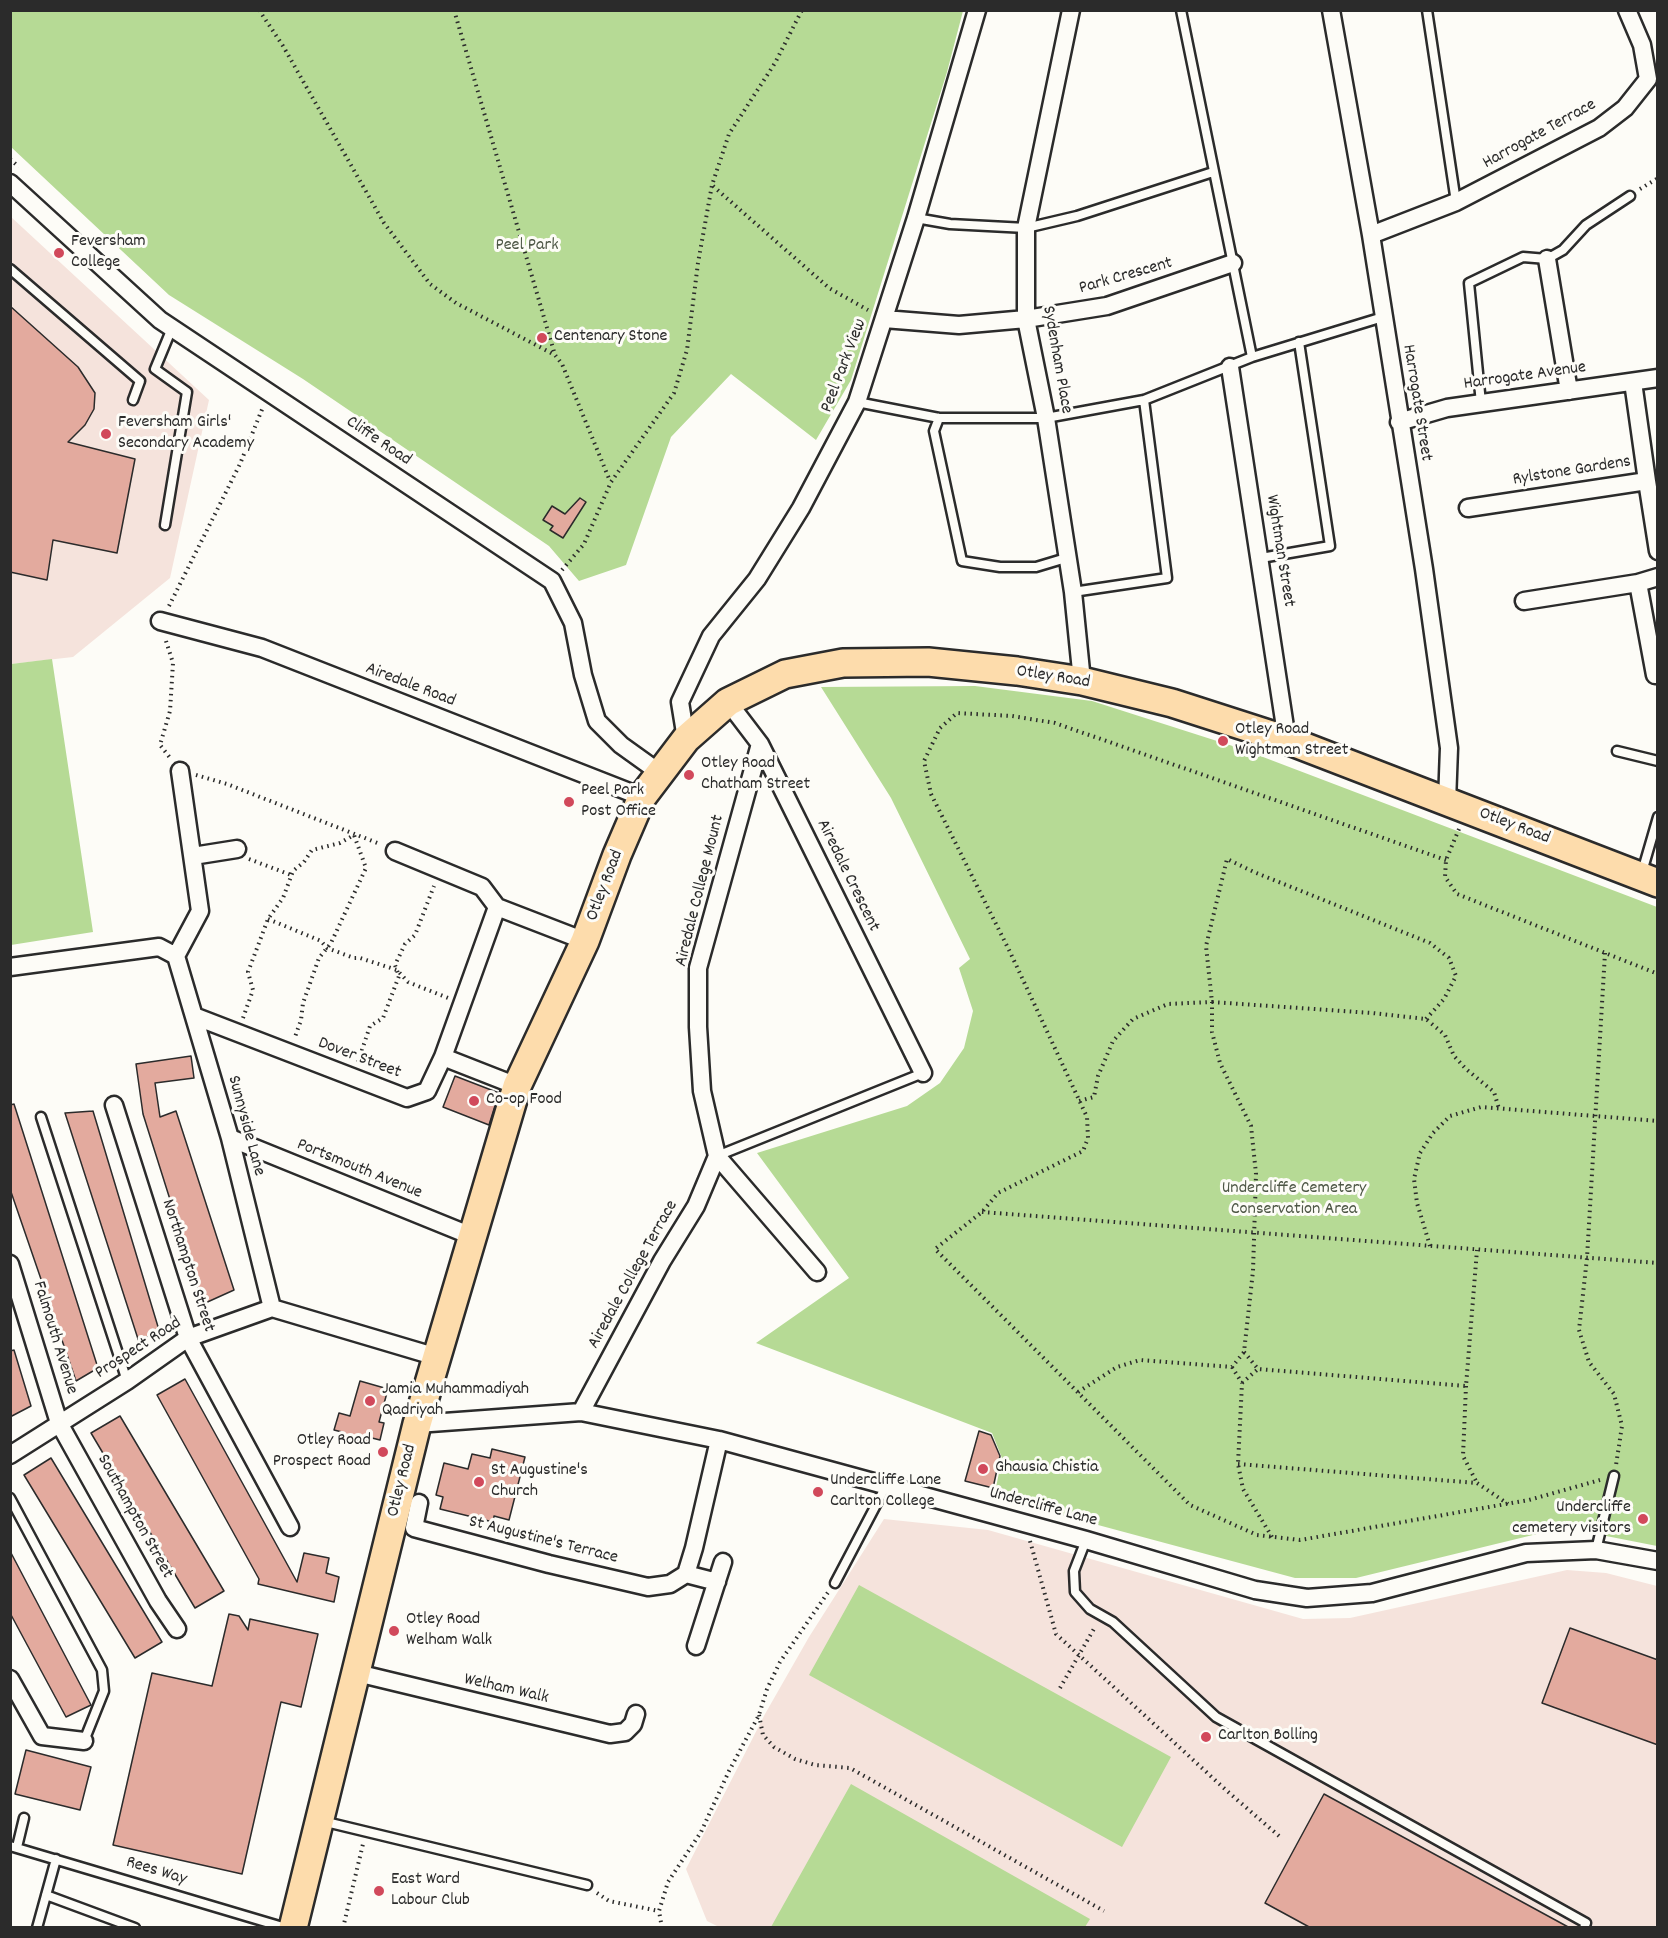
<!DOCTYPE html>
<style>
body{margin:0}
#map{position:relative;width:1668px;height:1938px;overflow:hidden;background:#fdfcf7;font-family:Dekko,sans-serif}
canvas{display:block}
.frame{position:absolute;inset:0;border:12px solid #2b2b2b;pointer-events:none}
</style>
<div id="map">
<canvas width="1668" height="1938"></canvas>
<div class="frame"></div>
</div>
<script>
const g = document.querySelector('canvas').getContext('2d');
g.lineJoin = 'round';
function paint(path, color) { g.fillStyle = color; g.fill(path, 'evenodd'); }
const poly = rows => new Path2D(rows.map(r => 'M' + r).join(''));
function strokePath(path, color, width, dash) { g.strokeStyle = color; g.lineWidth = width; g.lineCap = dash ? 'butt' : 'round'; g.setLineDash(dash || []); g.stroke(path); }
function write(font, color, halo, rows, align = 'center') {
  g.font = font + ' Dekko,sans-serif'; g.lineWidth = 6; g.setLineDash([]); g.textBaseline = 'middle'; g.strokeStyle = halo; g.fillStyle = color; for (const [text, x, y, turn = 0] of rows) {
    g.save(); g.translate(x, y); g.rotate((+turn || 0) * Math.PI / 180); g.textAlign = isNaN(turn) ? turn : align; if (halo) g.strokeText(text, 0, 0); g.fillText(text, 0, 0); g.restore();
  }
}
const built = poly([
 [10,216,209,400,170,578,73,657,11,664],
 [884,1519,988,1530,1303,1619,1350,1618,1567,1570,1606,1573,1657,1586,1658,1921,1655,1927,719,1927,707,1921,686,1869,765,1714,809,1637]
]);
const green = poly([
 [10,11,963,11,947,72,851,380,816,440,731,374,671,437,626,565,579,581,549,546,303,379,169,295,11,147],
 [52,659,93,932,11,945,11,664],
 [975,686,1092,701,1242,749,1657,907,1657,1546,1601,1535,1579,1527,1537,1534,1356,1578,1295,1578,994,1497,1002,1458,992,1433,756,1343,849,1278,757,1153,907,1106,940,1083,964,1048,973,1011,959,968,970,959,891,798,821,687],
 [859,1585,1171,1757,1122,1847,809,1675],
 [851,1784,1090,1919,1085,1927,771,1927]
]);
const building = poly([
 [10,306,78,367,95,393,94,409,85,425,68,442,135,459,117,553,53,540,47,580,10,572,10,306],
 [580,498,586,502,563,538,550,530,553,526,543,520,552,506,565,514,580,498],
 [191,1056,194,1078,155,1083,160,1117,176,1111,234,1290,203,1304,143,1114,136,1064,191,1056],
 [455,1076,499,1093,489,1125,443,1107,455,1076],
 [14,1104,98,1368,76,1381,10,1189,10,1105,14,1104],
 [93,1111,159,1330,139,1342,65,1113,93,1111],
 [14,1350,31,1406,10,1417,10,1351,14,1350],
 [185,1379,297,1582,304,1553,329,1558,326,1573,339,1577,334,1602,258,1584,259,1579,157,1395,185,1379],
 [360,1381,388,1389,379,1422,384,1423,380,1440,368,1437,367,1443,341,1436,342,1432,334,1430,339,1413,350,1416,360,1381],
 [120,1416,224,1591,195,1608,91,1433,120,1416],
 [979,1431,991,1435,1000,1456,993,1488,965,1481,979,1431],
 [492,1449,525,1457,509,1520,494,1516,493,1522,440,1509,443,1497,436,1495,444,1463,468,1469,472,1454,490,1458,492,1449],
 [51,1458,162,1642,135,1658,24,1475,51,1458],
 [10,1551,91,1705,66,1717,10,1613,10,1551],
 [229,1614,239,1616,248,1630,250,1619,318,1634,301,1707,281,1702,242,1874,113,1845,152,1673,212,1686,229,1614],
 [1570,1628,1658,1660,1658,1745,1542,1703,1570,1628],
 [26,1750,91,1767,80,1810,15,1794,26,1750],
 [1324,1794,1570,1928,1311,1928,1265,1903,1324,1794]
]);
const path = poly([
 [259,10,283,46,384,223,430,284,456,303,555,355,562,364,610,481],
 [454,10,555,355],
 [10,159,19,167],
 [713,186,829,288,868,310],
 [1640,189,1658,178],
 [562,570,584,544,611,482,674,393,687,350,698,263,712,185,729,134,775,63,802,10],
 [169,606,240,464,263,407],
 [166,641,173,663,170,711,160,745,171,759],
 [196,775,227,784,380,844],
 [1459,829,1446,860,1445,877,1457,894,1658,974],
 [249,859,291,875],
 [1446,860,1055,723,1012,716,957,713,940,728,924,761,931,794,1010,952,1087,1117,1088,1138,1083,1151,998,1193,982,1212,935,1249,1190,1505,1257,1535,1300,1540,1529,1500,1600,1480],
 [268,919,321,941,327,948,354,958,360,958,397,970,408,982,448,998],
 [1605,953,1587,1258,1579,1330,1589,1362,1614,1394,1622,1426,1616,1465],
 [243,1018,253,990,248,972,268,919,283,898,293,871,304,862,312,850,340,843,354,835,366,868,331,943,319,958,303,1003,301,1020,295,1037],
 [1426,1019,1444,999,1456,976,1449,958,1430,943,1254,872,1227,859,1206,946,1212,1002,1372,1013,1426,1019,1445,1035,1454,1056,1466,1069,1494,1092,1499,1109],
 [358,1062,370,1026,383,1018,399,976,395,965,405,944,415,935,434,886],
 [982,1212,1658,1263],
 [1430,1246,1417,1203,1414,1179,1420,1153,1433,1133,1450,1116,1481,1107,1658,1121],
 [1244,1352,1258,1369,1466,1386,1477,1250],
 [1232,1367,1242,1383,1238,1464,1243,1489,1272,1537],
 [1242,1383,1258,1369],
 [1466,1386,1463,1456,1477,1483],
 [1078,1392,1117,1367,1140,1360,1232,1367,1244,1352,1253,1271,1256,1174,1251,1126,1220,1063,1212,1032,1212,1002,1168,1004,1133,1019,1113,1041,1098,1076,1094,1097,1079,1101],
 [1238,1464,1477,1483,1508,1504],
 [1030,1541,1056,1634,1227,1791,1279,1836],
 [1060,1688,1095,1627],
 [759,1715,763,1735,774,1747,795,1759,815,1765,850,1768,1104,1911],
 [597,1893,609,1901,659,1911],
 [343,1928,363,1844],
 [662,1928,659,1911,668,1882,701,1832,729,1771,759,1715,767,1689,780,1662,829,1591]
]);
const lane = poly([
 [1181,10,1252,357,1383,317],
 [1427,10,1456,202],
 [916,218,950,224,1026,228,1077,216,1213,172],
 [10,269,140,381,133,400],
 [857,402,939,418,1046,418,1144,400,1252,357],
 [1481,403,1469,283,1523,257,1547,259,1563,250,1586,225,1630,196],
 [939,418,934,431,962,561,1000,567,1036,567,1066,558],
 [165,525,187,392,155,369,172,328],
 [1261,558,1330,546,1299,342],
 [1073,592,1167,578,1144,400],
 [1617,751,1658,761],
 [1642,872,1658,817],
 [41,1117,127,1381],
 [717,1156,923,1073],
 [10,1498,102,1670,104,1691,84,1741],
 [1086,1540,1074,1571,1075,1592,1090,1609,1113,1622,1216,1717,1586,1923,1584,1928],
 [1596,1550,1614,1476],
 [835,1583,886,1486],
 [322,1821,587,1885],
 [10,1846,286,1928],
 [17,1847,24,1818],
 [46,1895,135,1928],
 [37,1928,56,1859]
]);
const street = poly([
 [1071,10,1026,228,1026,319,1046,418,1073,592,1082,681],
 [1331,10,1371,235,1424,569,1449,748,1447,802],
 [10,183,160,320,552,581,573,623,583,675,597,721,621,745,660,773],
 [1371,235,1456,202,1599,128,1625,108,1648,79,1642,45,1627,10],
 [1547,259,1569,391],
 [884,319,959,325,1026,319,1107,306,1233,263],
 [1230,367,1287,740],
 [1633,382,1647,481],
 [1399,422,1447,408,1658,378],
 [1468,508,1647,481,1658,551],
 [1638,583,1655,675,1658,675],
 [1524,601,1638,583,1658,577],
 [160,621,262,648,642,797],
 [728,702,760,744,923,1073],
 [686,739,680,702,711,636,757,579,801,508,857,402,916,218,977,10],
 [760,744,698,968,698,1027,702,1091,717,1156,817,1272],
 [395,851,482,887,497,907,585,941],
 [193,856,237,849],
 [176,956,230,1138,272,1308],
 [176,956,200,911,180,771],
 [10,967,159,947,176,956],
 [194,1016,407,1098,427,1091,443,1057,497,907],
 [443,1057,517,1086],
 [114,1105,188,1338,290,1527],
 [230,1138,474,1237],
 [10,1264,59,1423,158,1601,177,1629],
 [581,1412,662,1261,696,1206,717,1156],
 [417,1424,581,1412,719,1440,1086,1540,1255,1590,1307,1598,1372,1593,1526,1553,1596,1550,1658,1561],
 [10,1455,127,1381,188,1338,272,1308,437,1357],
 [419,1503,414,1528,549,1564,648,1587,670,1584,686,1574,694,1548,719,1440],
 [686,1574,717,1582],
 [696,1646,723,1562],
 [357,1673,610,1734,625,1732,633,1724,636,1714],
 [10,1679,42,1736,84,1741]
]);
const primary = poly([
 [293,1928,417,1424,517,1086,585,941,617,855,642,797,686,739,728,702,785,674,843,663,928,662,1017,671,1082,681,1172,703,1287,740,1658,883]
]);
const markers = [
 [59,253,6,"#d1495b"],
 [542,338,6,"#d1495b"],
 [106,434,6,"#d1495b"],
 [1223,741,6,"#d1495b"],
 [689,775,6,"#d1495b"],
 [569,802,6,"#d1495b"],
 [474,1101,6,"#d1495b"],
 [370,1401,6,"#d1495b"],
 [383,1452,6,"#d1495b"],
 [983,1469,6,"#d1495b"],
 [479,1482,6,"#d1495b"],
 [818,1492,6,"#d1495b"],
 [1643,1519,6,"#d1495b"],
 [394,1631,6,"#d1495b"],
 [1206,1737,6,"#d1495b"],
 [379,1891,6,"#d1495b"]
];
const streetNames = [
 ["Harrogate Terrace",1540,135,-29],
 ["Park Crescent",1126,277,-16],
 ["Sydenham Place",1056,360,80],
 ["Peel Park View",845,366,-69],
 ["Harrogate Avenue",1525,377,-8],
 ["Harrogate Street",1416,403,81],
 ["Cliffe Road",378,442,34],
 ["Rylstone Gardens",1572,472,-9],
 ["Wightman Street",1279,551,81],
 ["Otley Road",1053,678,9],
 ["Airedale Road",410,686,21],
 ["Otley Road",1514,827,21],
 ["Airedale Crescent",847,876,64],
 ["Otley Road",606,886,-69],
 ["Airedale College Mount",701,891,-76],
 ["Dover Street",359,1059,21],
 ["Sunnyside Lane",245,1126,75],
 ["Portsmouth Avenue",359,1170,22],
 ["Northampton Street",187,1266,72],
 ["Airedale College Terrace",634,1275,-61],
 ["Falmouth Avenue",54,1338,73],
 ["Prospect Road",139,1349,-33],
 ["Otley Road",403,1481,-76],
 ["Undercliffe Lane",1043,1508,15],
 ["Southampton Street",134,1517,61],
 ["St Augustine's Terrace",543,1541,14],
 ["Welham Walk",506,1690,13],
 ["Rees Way",156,1872,17]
];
const poiNames = [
 ["Feversham",71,243],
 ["College",71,264],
 ["Centenary Stone",554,338],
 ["Feversham Girls'",118,424],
 ["Secondary Academy",118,445],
 ["Otley Road",1235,731],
 ["Wightman Street",1235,752],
 ["Otley Road",701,765],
 ["Chatham Street",701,786],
 ["Peel Park",581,792],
 ["Post Office",581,813],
 ["Co-op Food",486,1101],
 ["Jamia Muhammadiyah",382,1391],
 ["Qadriyah",382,1412],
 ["Otley Road",371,1442,"right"],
 ["Prospect Road",371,1463,"right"],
 ["Ghausia Chistia",995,1469],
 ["St Augustine's",491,1472],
 ["Church",491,1493],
 ["Undercliffe Lane",830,1482],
 ["Carlton College",830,1503],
 ["Undercliffe",1631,1509,"right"],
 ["cemetery visitors",1631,1530,"right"],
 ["Otley Road",406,1621],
 ["Welham Walk",406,1642],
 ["Carlton Bolling",1218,1737],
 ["East Ward",391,1881],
 ["Labour Club",391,1902]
];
const parkNames = [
 ["Peel Park",527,247],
 ["Undercliffe Cemetery",1294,1190],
 ["Conservation Area",1294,1211]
];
paint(built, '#f5e3dc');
paint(green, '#b6da95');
paint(building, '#e3aa9e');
strokePath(building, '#2b2b2b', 1.5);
strokePath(lane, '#2b2b2b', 13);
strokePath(street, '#2b2b2b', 21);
strokePath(primary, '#2b2b2b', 32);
strokePath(path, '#2b2b2b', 4, [1.5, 4.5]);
strokePath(lane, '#fdfcf7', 8);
strokePath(street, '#fdfcf7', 16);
strokePath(primary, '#fddcac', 27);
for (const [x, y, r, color] of markers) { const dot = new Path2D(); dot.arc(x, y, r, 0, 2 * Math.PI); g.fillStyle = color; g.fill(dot); strokePath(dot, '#fdfcf7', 2); }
write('18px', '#2b2b2b', '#fdfcf7', streetNames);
write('18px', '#2b2b2b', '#fdfcf7', poiNames, 'left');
write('18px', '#4e5746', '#fdfcf7', parkNames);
</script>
